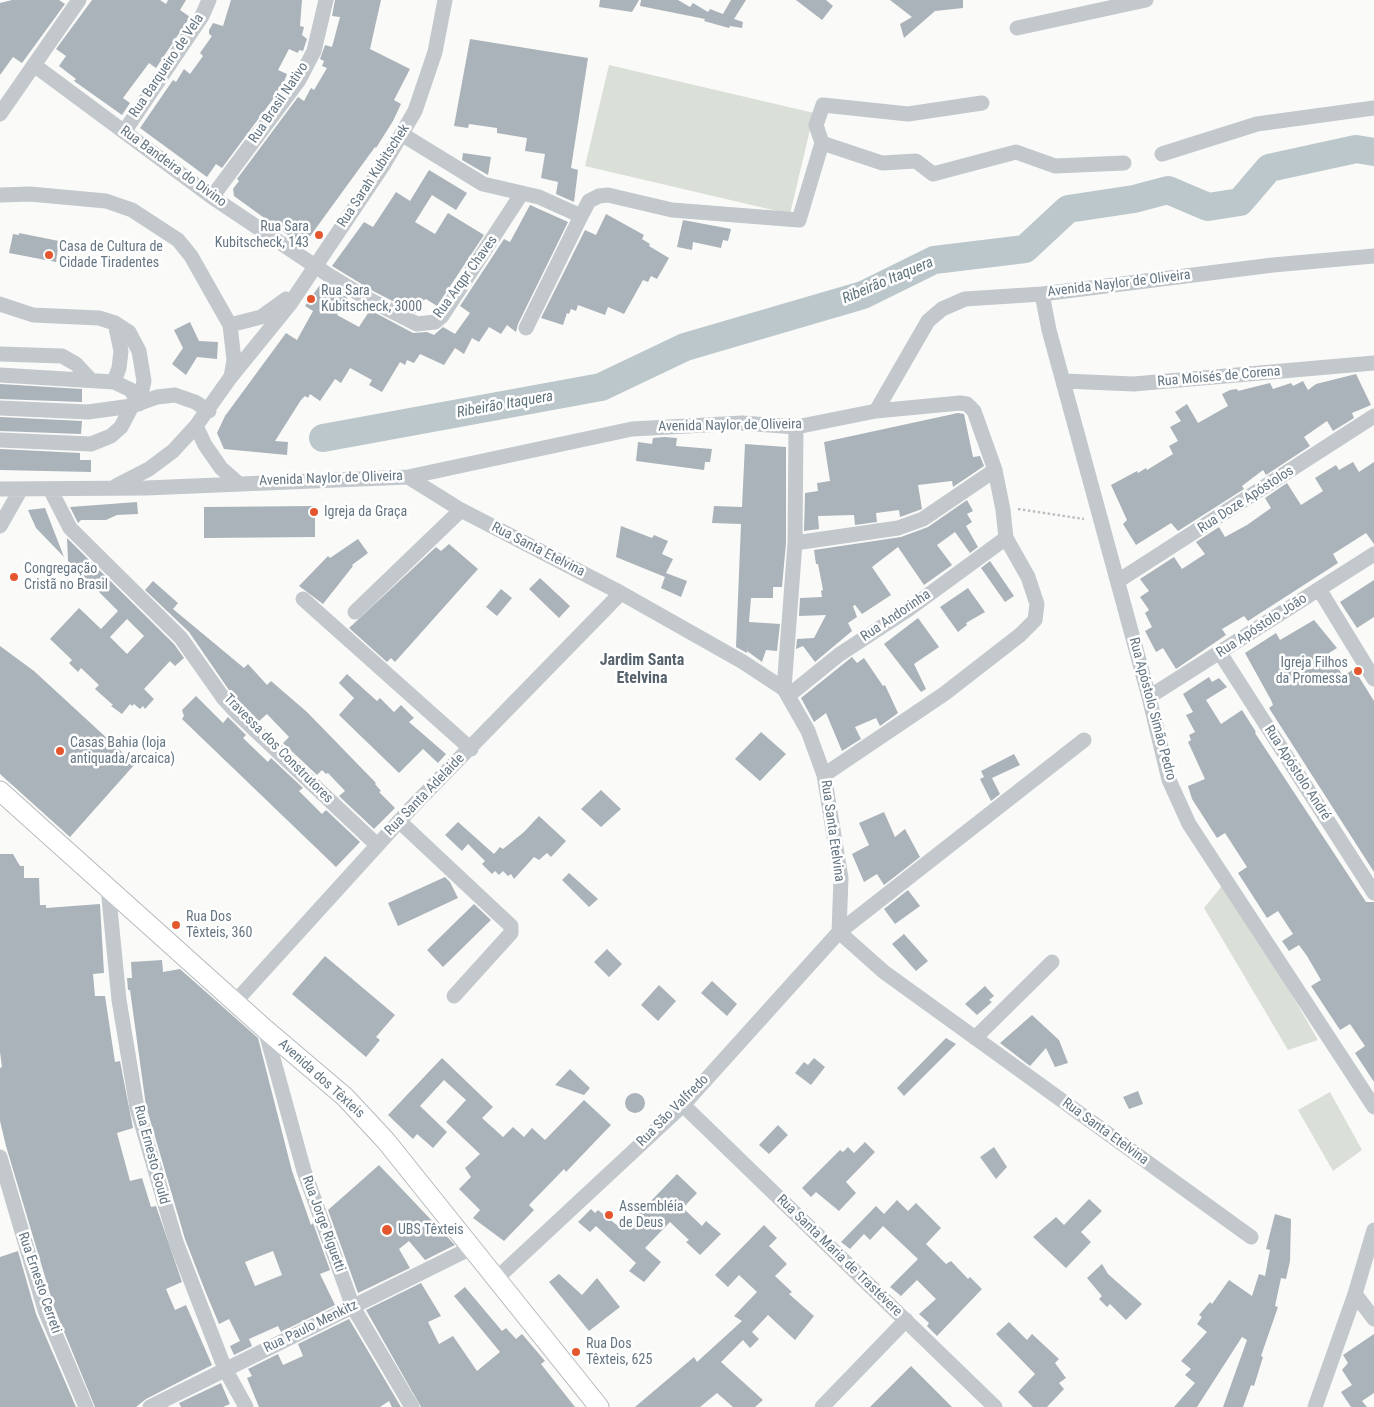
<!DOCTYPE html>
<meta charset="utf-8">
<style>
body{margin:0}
canvas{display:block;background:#fafaf8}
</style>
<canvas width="1374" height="1407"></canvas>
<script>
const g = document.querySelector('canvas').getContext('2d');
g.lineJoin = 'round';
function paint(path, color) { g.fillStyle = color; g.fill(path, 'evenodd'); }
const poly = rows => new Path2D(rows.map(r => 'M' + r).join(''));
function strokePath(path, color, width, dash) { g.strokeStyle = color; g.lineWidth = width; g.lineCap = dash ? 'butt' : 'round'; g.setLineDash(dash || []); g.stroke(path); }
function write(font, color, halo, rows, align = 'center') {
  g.font = font + ' "Roboto Condensed",sans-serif'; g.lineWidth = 5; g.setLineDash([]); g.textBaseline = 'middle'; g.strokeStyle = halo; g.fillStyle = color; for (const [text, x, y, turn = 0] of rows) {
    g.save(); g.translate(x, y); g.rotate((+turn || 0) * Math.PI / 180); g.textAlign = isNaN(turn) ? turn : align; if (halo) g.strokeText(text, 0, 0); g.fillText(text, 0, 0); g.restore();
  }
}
const green = poly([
 [609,65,814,113,790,214,585,166],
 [1226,881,1318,1040,1288,1050,1204,908],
 [1330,1092,1362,1150,1333,1171,1298,1110]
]);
const river = poly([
 [323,438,601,387,685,347,863,295,934,260,1025,249,1068,209,1134,199,1168,190,1208,207,1240,202,1269,168,1356,149,1374,152]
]);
const building = poly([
 [12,0,59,0,65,4,22,63,13,57,0,75,0,3],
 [92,0,160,0,166,4,168,0,186,0,180,10,190,17,156,68,149,63,123,98,130,103,122,115,74,81,76,79,59,66,66,56,56,49],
 [231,0,302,0,300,26,304,27,302,35,307,39,303,51,299,50,298,53,289,49,278,70,287,74,282,87,222,168,216,164,207,177,140,128,173,80,176,82,184,69,190,74,203,56,200,53,212,36,209,34,209,30,213,23,223,26],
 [335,0,381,0,370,49,410,69,394,100,401,104,393,121,376,148,375,147,303,246,234,196,233,189,239,181,237,179,298,97,304,101,311,88,314,90,327,68,322,66,324,61,320,59,325,45,332,47,340,17,332,16],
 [600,0,639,0,632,12,599,7],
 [641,0,678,0,690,7,693,3,708,12,710,9,723,14,731,0,746,0,734,19,743,22,742,28,730,26,729,28,704,21,705,19,640,6],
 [796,0,826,0,833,6,822,20],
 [890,0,963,0,963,8,935,11,904,38,900,24,912,17],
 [470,39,588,58,571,168,578,170,574,202,556,194,558,182,541,178,545,154,525,151,527,138,497,133,497,128,469,124,468,128,454,126],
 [463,153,491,157,488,175,462,160],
 [429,170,467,193,456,210,432,195,415,222,435,234,448,213,484,235,437,306,426,299,422,301,416,313,373,291,332,266,364,222,373,227,396,192,410,201],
 [530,205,568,222,518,324,516,332,507,325,501,334,489,327,479,342,472,338,464,354,455,348,444,365,420,354,414,363,407,360,405,365,400,362,382,392,369,385,372,380,350,368,341,383,335,379,320,401,310,394,308,398,305,396,301,400,275,441,288,442,287,455,224,449,217,433,225,416,286,333,297,340,313,311,305,306,322,282,348,298,337,315,359,327,370,310,413,333,427,332,434,335,443,327,455,334,470,313,460,306,504,239,510,242],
 [606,214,644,235,642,239,650,244,649,246,669,258,657,279,651,276,648,282,643,280,624,314,608,307,605,315,578,305,576,311,571,309,569,314,567,313,563,325,541,318,585,230,596,235],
 [683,220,731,229,728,241,723,240,721,248,693,242,692,250,677,247],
 [19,233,59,241,56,262,9,253,13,234,19,235],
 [190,322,199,341,218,342,217,359,197,357,186,375,172,364,183,348,174,330],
 [1356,374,1371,405,1352,413,1354,418,1333,431,1327,421,1304,437,1310,446,1266,475,1263,470,1242,486,1244,489,1178,531,1171,523,1136,545,1123,524,1127,520,1111,485,1137,471,1138,473,1146,468,1147,470,1173,454,1169,446,1178,441,1170,427,1181,421,1175,412,1187,404,1198,423,1228,406,1222,394,1230,390,1237,389,1238,391,1270,383,1273,389,1291,383,1293,386,1303,381,1308,390,1316,384],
 [0,384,82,389,82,402,0,399],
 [958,413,964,414,973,457,980,456,984,466,953,487,952,481,918,485,922,509,900,517,899,510,876,513,877,522,855,525,854,515,818,516,819,529,804,531,805,493,818,491,817,483,830,481,824,442],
 [0,417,82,421,81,434,0,431],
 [664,437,677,438,676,446,712,449,710,462,705,462,704,470,636,461,638,442,652,444,653,438],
 [745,444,786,447,786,543,782,587,773,587,773,598,751,598,749,622,780,624,777,651,766,650,762,662,747,651,748,640,747,653,736,647,741,524,712,523,714,506,742,507],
 [0,449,80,453,80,460,91,460,91,472,0,470],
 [1353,462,1359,472,1374,462,1374,544,1366,533,1333,554,1338,563,1248,621,1244,616,1222,629,1226,635,1176,669,1163,648,1156,652,1145,631,1152,627,1145,613,1149,610,1140,597,1149,591,1140,579,1174,557,1182,569,1205,554,1196,542,1219,527,1225,537,1247,525,1271,508,1265,498,1287,483,1301,505,1323,491,1315,478,1336,465,1339,470],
 [967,500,973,511,967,514,972,522,966,526,978,547,970,553,955,532,937,545,952,565,924,585,898,547,872,567,891,595,862,614,855,605,853,606,857,617,848,623,852,631,815,662,803,646,796,649,797,639,814,638,826,615,799,616,800,598,822,597,821,591,823,590,818,564,816,564,814,550,901,537,928,527],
 [137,502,138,514,117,515,106,520,81,520,78,523,70,507],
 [315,506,315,537,204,538,204,507],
 [45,508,64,557,36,528,28,510],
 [621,526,652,538,654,535,668,541,662,554,673,559,666,573,687,581,681,597,661,588,666,574,665,577,616,557],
 [67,538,174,644,184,658,175,666,170,661,144,689,154,699,145,709,143,706,140,709,134,704,132,706,130,704,122,714,111,706,113,705,95,689,99,685,81,668,78,672,69,663,72,660,50,639,79,608,101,629,118,611,68,561],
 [127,619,144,636,127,654,110,637],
 [358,539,368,553,352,565,353,566,323,604,299,586,328,556,330,558],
 [449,544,478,569,395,662,391,658,387,662,349,628,436,547,441,551],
 [990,561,1014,596,1005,602,981,568],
 [540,578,570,606,559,618,529,589],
 [1374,580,1374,617,1357,628,1340,602],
 [153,581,178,603,173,609,244,668,248,664,267,685,271,681,307,712,376,783,375,784,381,791,379,792,395,808,374,829,339,796,345,791,328,773,326,774,322,770,317,775,283,743,289,737,267,714,259,721,231,693,189,632,145,590],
 [968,588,985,612,966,623,967,625,958,632,940,607],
 [501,589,512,598,497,616,486,607],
 [918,618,939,647,914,664,926,689,921,692,884,644],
 [1314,620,1337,648,1329,653,1343,676,1354,669,1374,701,1374,872,1269,708,1273,705,1271,700,1245,653,1276,633,1280,640],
 [0,646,34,671,135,764,70,837,0,774],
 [852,657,857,663,864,658,883,686,885,685,898,713,880,726,876,718,855,727,861,739,842,751,826,713,814,722,801,698],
 [347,674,377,701,380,698,394,712,401,705,414,718,409,722,446,754,438,763,423,749,399,773,339,715,354,698,339,683],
 [1209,677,1212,682,1219,678,1227,687,1206,700,1221,724,1242,710,1256,732,1255,733,1366,902,1374,902,1374,1082,1355,1053,1365,1046,1350,1024,1340,1030,1311,986,1321,980,1307,956,1299,945,1289,951,1282,941,1293,934,1278,911,1267,918,1238,873,1247,867,1225,833,1217,838,1192,799,1188,786,1205,779,1188,742,1191,740,1189,735,1195,732,1186,715,1193,712,1183,694],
 [196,696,223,723,228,717,246,735,243,738,268,762,271,758,303,788,299,791,322,814,326,810,360,842,336,867,182,719,184,716,182,710],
 [761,732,786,754,760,781,735,759],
 [1014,754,1020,765,992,778,1000,794,991,801,980,779,984,777,981,771],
 [601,790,621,809,601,827,581,809],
 [884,812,895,837,905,829,920,857,884,885,877,874,864,882,852,854,869,845,859,823],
 [539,816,566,841,551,857,547,853,539,860,534,857,514,879,511,874,508,876,503,871,499,875,495,871,492,874,482,864,485,861,468,844,462,851,445,835,458,822,494,854,500,847,503,849,524,832],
 [0,854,13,854,20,866,24,866,24,878,39,878,40,905,46,905,46,908,100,904,104,973,93,974,95,996,105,996,115,1062,120,1061,133,1128,117,1133,130,1181,142,1178,151,1207,156,1206,182,1282,166,1289,175,1310,186,1305,212,1365,146,1399,136,1407,95,1407,54,1307,6,1146,0,1121,0,1068,2,1067,0,1052],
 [569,873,598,899,589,907,562,880],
 [445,877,450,882,458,898,398,926,388,903],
 [908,890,920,906,895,924,884,909],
 [474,904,491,920,443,967,427,950],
 [904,934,928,961,916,971,892,944],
 [607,949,622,964,609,977,594,962],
 [325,956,395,1015,376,1037,380,1040,366,1057,292,994],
 [162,960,163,972,180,969,258,1038,292,1171,311,1225,313,1223,330,1270,320,1274,335,1305,281,1332,278,1326,249,1339,252,1346,234,1355,230,1346,240,1341,229,1319,219,1324,206,1293,185,1239,146,1106,130,990,128,990,127,978,132,978,131,962],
 [273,1251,282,1275,255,1286,245,1262],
 [712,981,737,1004,727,1016,701,993],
 [659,985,676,1001,658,1021,641,1005],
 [985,986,994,996,989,1000,992,1002,977,1015,965,1004],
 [1032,1015,1059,1040,1068,1063,1055,1067,1046,1048,1030,1066,1000,1043],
 [946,1038,956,1044,904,1096,897,1088],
 [442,1058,493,1107,482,1118,503,1137,513,1127,524,1137,532,1128,545,1140,584,1100,611,1125,566,1172,564,1169,529,1205,534,1210,504,1241,473,1218,480,1210,459,1189,471,1177,465,1168,480,1154,446,1122,466,1100,444,1080,420,1106,447,1132,433,1148,417,1134,413,1139,388,1115],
 [814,1058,825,1067,811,1085,795,1073,804,1062,808,1065],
 [570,1069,590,1088,584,1095,555,1085],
 [1138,1091,1143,1104,1129,1109,1123,1097],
 '625 1103a10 10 0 1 1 20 0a10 10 0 1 1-20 0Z',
 [778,1125,788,1135,769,1154,759,1145],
 [865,1142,875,1152,846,1182,856,1193,839,1211,816,1192,811,1197,802,1188,840,1150,843,1152,848,1147,854,1153],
 [994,1147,1007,1167,996,1179,980,1157],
 [379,1165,455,1245,425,1260,409,1241,399,1249,410,1268,358,1293,328,1210],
 [677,1174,697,1193,683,1208,702,1226,706,1221,721,1234,700,1255,686,1242,689,1240,670,1222,645,1248,661,1262,644,1282,629,1271,636,1263,596,1226,590,1232,578,1222,591,1209,595,1213,598,1210,623,1230],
 [1089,1199,1102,1211,1081,1232,1091,1242,1066,1268,1033,1237,1056,1217,1064,1225],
 [897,1200,908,1211,916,1203,941,1228,926,1244,946,1264,951,1261,968,1279,970,1277,982,1289,937,1336,927,1326,929,1323,919,1314,936,1299,917,1280,901,1296,890,1287,918,1259,883,1226,870,1240,864,1234,850,1249,841,1242,876,1206,884,1214],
 [1275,1214,1291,1219,1290,1261,1286,1279,1281,1278,1275,1306,1278,1307,1261,1356,1263,1357,1254,1386,1251,1385,1243,1407,1223,1407,1247,1340,1242,1337,1197,1407,1174,1407,1195,1383,1185,1375,1191,1369,1181,1361,1207,1332,1197,1324,1202,1317,1199,1315,1210,1302,1212,1304,1229,1280,1252,1296,1259,1274,1265,1276,1270,1250,1266,1249],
 [764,1225,777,1238,769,1246,787,1264,775,1276,792,1292,789,1294,814,1316,795,1340,768,1315,752,1332,759,1339,750,1348,743,1340,721,1362,763,1400,755,1407,733,1407,717,1393,700,1407,635,1407,694,1357,697,1362,742,1321,734,1316,757,1292,739,1275,728,1287,715,1275],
 [18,1251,36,1314,76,1407,0,1407,0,1257],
 [1102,1264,1108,1274,1142,1304,1126,1320,1110,1304,1107,1307,1099,1299,1102,1296,1087,1278],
 [559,1274,582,1295,597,1278,620,1307,589,1331,549,1282],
 [421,1283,441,1316,428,1322,439,1344,453,1336,477,1371,500,1352,454,1296,465,1287,502,1331,506,1328,516,1339,522,1334,545,1361,541,1364,575,1407,421,1407,366,1310],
 [349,1319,401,1407,392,1407,389,1401,380,1407,259,1407,247,1378,252,1376,248,1369,278,1354,283,1365,303,1356,298,1344],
 [1009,1322,1027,1340,1032,1334,1059,1359,1055,1363,1066,1378,1059,1383,1064,1389,1047,1407,1033,1407,1018,1392,1035,1374,996,1334],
 [1374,1334,1374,1393,1362,1401,1367,1407,1351,1407,1341,1392,1352,1385,1342,1370,1348,1363,1343,1355],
 [911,1366,952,1407,870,1407],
 [221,1383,230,1404,223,1407,181,1407,179,1403]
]);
const path = poly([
 [1018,509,1084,519]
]);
const minor = poly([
 [1017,28,1146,0],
 [34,65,212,197,330,276,368,299,417,324,435,322,442,316,522,193],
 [0,114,79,0],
 [124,132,202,16,209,0],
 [403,135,483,184,539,197,581,216],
 [822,143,816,125,823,105,908,114,982,103],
 [1162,154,1257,124,1374,108],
 [0,195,30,194,106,201,132,210,178,240,191,256,230,325,234,360,231,377],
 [212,197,299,80,314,51,326,0],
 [1042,294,1049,330,1149,697,1169,780,1189,824,1374,1107],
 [0,304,33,315,99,318,115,323,129,332,139,351,144,381,139,404],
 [230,325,261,317,286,299],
 [526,328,581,216,589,201,599,196,608,195,672,210,799,220,822,143,882,163,916,161,933,174,1016,152,1055,166,1124,163],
 [0,354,62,356,76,364,90,379],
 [0,375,114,382,131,390,139,404],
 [1064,381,1134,384,1374,363],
 [114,382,119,368,121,351,115,323],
 [0,408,88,412,132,406,157,397,175,395,195,402,209,411],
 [876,411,928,321,942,309,965,299,1042,294,1273,265,1374,256],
 [196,426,205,445,221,468,238,483],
 [0,440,91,444,111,436,121,427,132,406],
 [408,477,461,510,621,593,743,662,784,689,808,731,824,775,841,878,839,932],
 [116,486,149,469,173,451,196,426,230,378,290,304,384,164,415,111,435,52,445,0],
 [0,489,146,488,408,477,632,429,742,423,796,427,876,411,960,403,967,404,974,411,995,470,1003,510,1006,538,1028,577,1037,604,1035,620,1020,635,944,694,824,775],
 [50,489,70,528,181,638,224,699,237,713,377,845],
 [0,526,21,489],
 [795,543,898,528,923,519,995,470],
 [1118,581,1374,416],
 [1319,589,1374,679],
 [303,599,471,749],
 [355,612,461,510],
 [1220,653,1374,893],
 [784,689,795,543,796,427],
 [788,696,840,654,909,609,1006,538],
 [1149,697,1374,554],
 [399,821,511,926,511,933,454,996],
 [108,888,119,1000,137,1108,176,1242,225,1369,246,1407],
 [839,932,884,972,1251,1237],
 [235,1002,414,805,621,593],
 [265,1029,304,1171,353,1307,412,1407],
 [975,1038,1052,962],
 [683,1105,995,1407],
 [0,1157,45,1310,86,1407],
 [496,1279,683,1105,839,932,1084,740],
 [1355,1294,1374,1319],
 [150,1407,471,1248],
 [822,1407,906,1320],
 [1315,1407,1355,1294,1374,1230]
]);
const major = poly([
 [0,791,265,1029,345,1097,386,1141,599,1407]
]);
const markers = [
 [319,235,5,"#e4572e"],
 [49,255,5,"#e4572e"],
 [311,299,5,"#e4572e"],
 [314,512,5,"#e4572e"],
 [14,577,5,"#e4572e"],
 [1358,671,5,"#e4572e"],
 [60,751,5,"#e4572e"],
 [176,925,5,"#e4572e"],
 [609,1215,5,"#e4572e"],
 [387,1230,6,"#e4572e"],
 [576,1352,5,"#e4572e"]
];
const streetNames = [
 ["Rua Barqueiro de Vela",167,66,-56],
 ["Rua Brasil Nativo",279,103,-56],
 ["Rua Bandeira do Divino",173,167,36],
 ["Rua Sarah Kubitschek",374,176,-57],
 ["Rua Arqpr Chaves",466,277,-54],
 ["Avenida Naylor de Oliveira",1119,284,-7],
 ["Rua Moisés de Corena",1219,377,-5],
 ["Avenida Naylor de Oliveira",730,426,-1],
 ["Avenida Naylor de Oliveira",331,479,-2],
 ["Rua Doze Apóstolos",1246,500,-33],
 ["Rua Santa Etelvina",538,550,27],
 ["Rua Andorinha",896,616,-34],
 ["Rua Apóstolo João",1262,626,-33],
 ["Rua Apóstolo Simão Pedro",1152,709,75],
 ["Travessa dos Construtores",278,749,45],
 ["Rua Apóstolo André",1297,773,57],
 ["Rua Santa Adelaide",425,795,-46],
 ["Rua Santa Etelvina",832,831,82],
 ["Avenida dos Têxteis",321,1079,42],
 ["Rua São Valfredo",673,1111,-45],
 ["Rua Santa Etelvina",1105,1132,36],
 ["Rua Ernesto Gould",151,1155,75],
 ["Rua Jorge Riguetti",323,1224,70],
 ["Rua Santa Maria de Trastévere",839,1256,44],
 ["Rua Ernesto Cerreti",39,1283,71],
 ["Rua Paulo Menkitz",311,1327,-26]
];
const poiNames = [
 ["Rua Sara",309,227,"right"],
 ["Kubitscheck, 143",309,243,"right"],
 ["Casa de Cultura de",59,247],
 ["Cidade Tiradentes",59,263],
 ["Rua Sara",321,291],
 ["Kubitscheck, 3000",321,307],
 ["Igreja da Graça",324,512],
 ["Congregação",24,569],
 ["Cristã no Brasil",24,585],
 ["Igreja Filhos",1348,663,"right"],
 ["da Promessa",1348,679,"right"],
 ["Casas Bahia (loja",70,743],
 ["antiquada/arcaica)",70,759],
 ["Rua Dos",186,917],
 ["Têxteis, 360",186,933],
 ["Assembléia",619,1207],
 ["de Deus",619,1223],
 ["UBS Têxteis",398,1230],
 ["Rua Dos",586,1344],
 ["Têxteis, 625",586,1360]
];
const waterNames = [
 ["Ribeirão Itaquera",888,281,-23],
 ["Ribeirão Itaquera",505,405,-10]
];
const quarterNames = [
 ["Jardim Santa",642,661],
 ["Etelvina",642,679]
];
paint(green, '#dadfd7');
strokePath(river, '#bbc7cb', 28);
paint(building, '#aab3b9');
strokePath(major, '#b5babe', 21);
strokePath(path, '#bbbfc2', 2.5, [2.5, 2.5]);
strokePath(minor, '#c3c8cc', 15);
strokePath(major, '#fff', 19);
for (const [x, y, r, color] of markers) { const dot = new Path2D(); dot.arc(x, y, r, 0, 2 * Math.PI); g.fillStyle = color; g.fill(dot); strokePath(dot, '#fff', 2); }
write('14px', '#657683', '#fff', streetNames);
write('14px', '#657683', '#fff', poiNames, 'left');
write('italic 15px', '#60757c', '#fff', waterNames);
write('bold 16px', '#57646e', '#fff', quarterNames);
</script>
